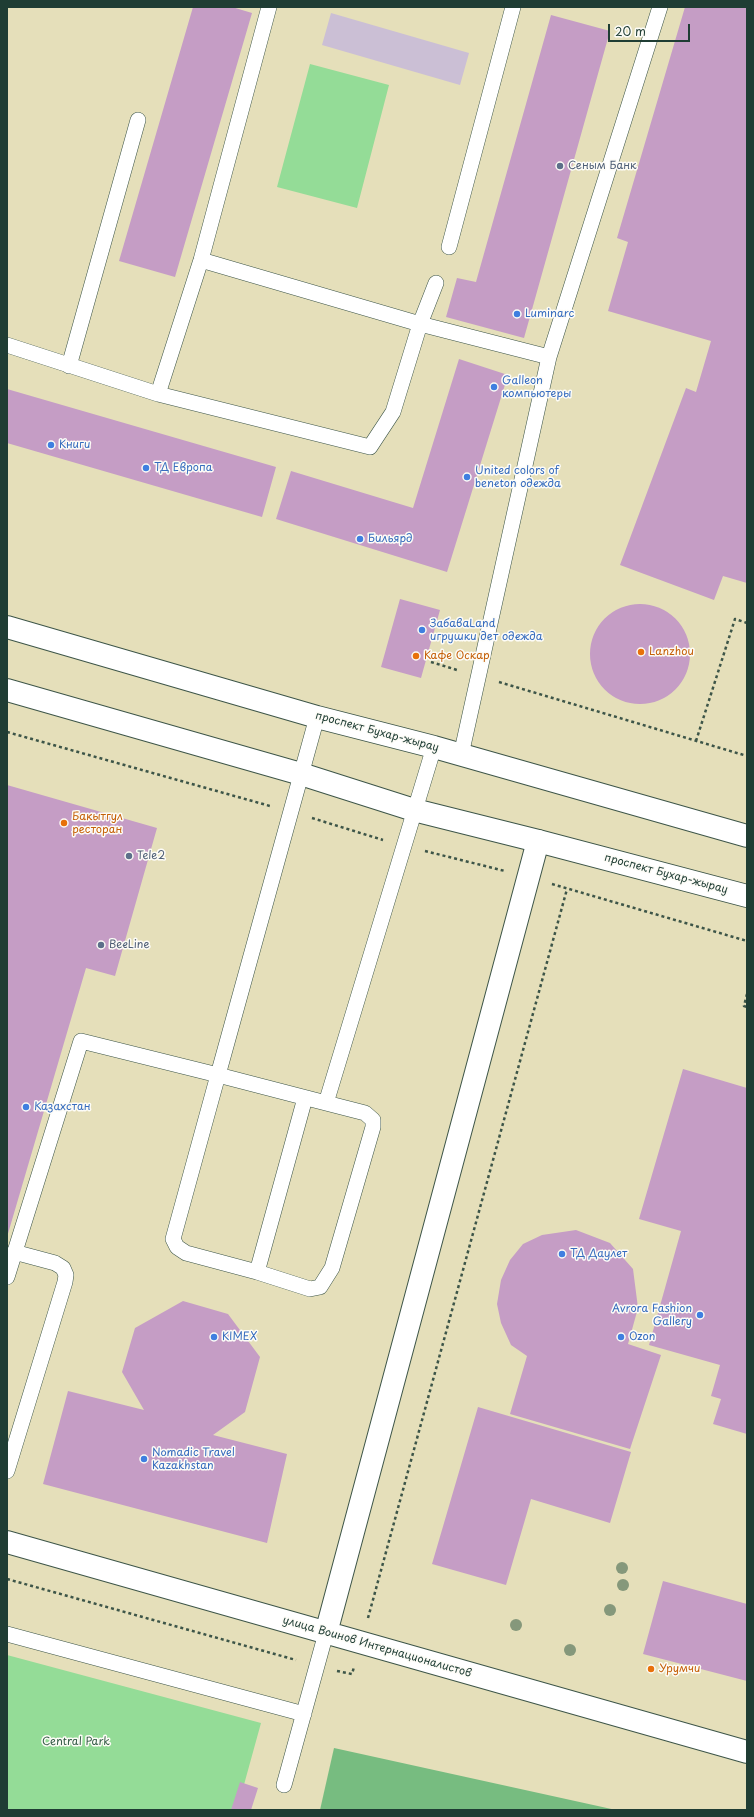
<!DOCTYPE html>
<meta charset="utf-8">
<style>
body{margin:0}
#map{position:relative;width:754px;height:1817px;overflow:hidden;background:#e5dfba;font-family:"Playpen Sans",sans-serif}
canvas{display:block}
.frame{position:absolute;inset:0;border:8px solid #1f3d34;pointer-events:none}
.scale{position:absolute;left:608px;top:24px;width:82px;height:18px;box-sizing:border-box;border:2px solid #1f3d34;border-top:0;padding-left:5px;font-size:12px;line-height:14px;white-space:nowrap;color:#1f3d34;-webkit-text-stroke:3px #fdfcf7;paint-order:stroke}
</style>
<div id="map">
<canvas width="754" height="1817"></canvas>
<div class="frame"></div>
<div class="scale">20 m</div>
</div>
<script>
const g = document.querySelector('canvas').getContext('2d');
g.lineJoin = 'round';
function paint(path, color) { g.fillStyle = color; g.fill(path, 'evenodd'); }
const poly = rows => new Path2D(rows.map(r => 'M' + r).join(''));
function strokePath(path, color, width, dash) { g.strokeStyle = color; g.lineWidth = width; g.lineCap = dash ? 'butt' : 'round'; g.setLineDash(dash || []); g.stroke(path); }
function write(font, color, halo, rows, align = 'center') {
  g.font = font + ' "Playpen Sans",sans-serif'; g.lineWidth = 3; g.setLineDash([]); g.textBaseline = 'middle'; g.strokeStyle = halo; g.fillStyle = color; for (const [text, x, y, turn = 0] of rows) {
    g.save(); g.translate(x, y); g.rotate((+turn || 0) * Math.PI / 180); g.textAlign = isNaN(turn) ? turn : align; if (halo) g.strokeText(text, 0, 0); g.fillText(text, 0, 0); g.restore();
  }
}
const industrial = poly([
 [331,13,469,53,460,85,322,45]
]);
const green = poly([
 [310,64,389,85,357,208,277,187],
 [7,1655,261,1723,237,1810,7,1810]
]);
const forest = poly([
 [334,1748,616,1810,320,1810]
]);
const building = poly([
 [193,7,232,7,252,13,175,277,119,261],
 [685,7,747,7,747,583,723,576,714,600,620,565,686,388,696,392,711,341,608,311,628,242,617,238],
 [551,15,610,31,524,338,446,317,457,278,476,282],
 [459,359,508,375,447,572,276,519,291,471,413,508],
 [7,389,276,467,262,517,7,443],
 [400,599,440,610,421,678,381,667],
 '590 654a50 50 0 1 1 100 0a50 50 0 1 1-100 0Z',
 [7,785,157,828,115,976,86,968,7,1237],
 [683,1069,747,1088,747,1434,713,1424,721,1399,711,1396,720,1365,649,1345,681,1231,639,1219],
 [576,1230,610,1243,633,1269,638,1308,628,1344,661,1355,630,1449,510,1414,527,1356,511,1345,501,1323,497,1304,501,1280,510,1260,523,1244,542,1235],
 [183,1301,228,1314,260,1357,245,1412,213,1435,287,1454,267,1543,43,1484,68,1391,144,1410,122,1372,135,1328],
 [478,1407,631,1452,610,1523,531,1499,506,1585,432,1564],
 [663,1581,747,1604,747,1681,643,1654],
 [240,1782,258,1788,251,1810,231,1810]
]);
const path = poly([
 [431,662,457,670],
 [499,682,747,756],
 [7,732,270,806],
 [696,741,735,619,747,623],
 [312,818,383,840],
 [425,851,505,871],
 [552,884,747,941],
 [747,994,744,1006,747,1007],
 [7,1579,296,1660],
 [368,1618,567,889],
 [337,1671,352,1674,354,1667]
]);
const lane = poly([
 [269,7,201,260,158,394,370,447,393,412,420,324,549,357],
 [449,247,513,7],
 [201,260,420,324,436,283],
 [7,345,158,394],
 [69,366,138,120],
 [461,755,549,357,660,7],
 [326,1103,365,1113,373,1120,373,1127,332,1268,320,1287,310,1289,257,1272,186,1253,177,1247,173,1239,218,1075,326,1103,434,747],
 [257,1272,305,1098],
 [7,1277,81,1041,218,1075,317,717],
 [7,1471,65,1282,66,1275,63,1268,55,1263,14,1252],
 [7,1634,304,1714],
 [284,1785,326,1633]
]);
const secondary = poly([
 [7,1542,747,1752],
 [326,1633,538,841]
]);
const primary = poly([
 [7,627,317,717,434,747,747,836],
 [7,690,301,774,414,810,538,841,747,896]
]);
const trees = [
 [622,1568],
 [623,1585],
 [610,1610],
 [516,1625],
 [570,1650]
];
const markers = [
 [560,166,4,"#5c6f8a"],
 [517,314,4,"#3f7fe0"],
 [494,387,4,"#3f7fe0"],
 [51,445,4,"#3f7fe0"],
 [146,468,4,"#3f7fe0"],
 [467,477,4,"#3f7fe0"],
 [360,539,4,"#3f7fe0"],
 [422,630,4,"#3f7fe0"],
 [641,652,4,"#e8710a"],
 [416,656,4,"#e8710a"],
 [64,823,4,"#e8710a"],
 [129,856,4,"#5c6f8a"],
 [101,945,4,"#5c6f8a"],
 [26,1107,4,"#3f7fe0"],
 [562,1254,4,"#3f7fe0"],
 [700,1315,4,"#3f7fe0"],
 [214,1337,4,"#3f7fe0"],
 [621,1337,4,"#3f7fe0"],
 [144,1459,4,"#3f7fe0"],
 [651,1669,4,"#e8710a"]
];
const serviceNames = [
 ["Сеным Банк",568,166],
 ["Tele2",137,856],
 ["BeeLine",109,945]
];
const shopNames = [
 ["Luminarc",525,314],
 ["Galleon",502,381],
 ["компьютеры",502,394],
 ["Книги",59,445],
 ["ТД Европа",154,468],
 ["United colors of",475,471],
 ["beneton одежда",475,484],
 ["Бильярд",368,539],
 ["ЗабаваLand",430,624],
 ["игрушки дет одежда",430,637],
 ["Казахстан",34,1107],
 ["ТД Даулет",570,1254],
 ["Avrora Fashion",692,1309,"right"],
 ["Gallery",692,1322,"right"],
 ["KIMEX",222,1337],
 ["Ozon",629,1337],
 ["Nomadic Travel",152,1453],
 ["Kazakhstan",152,1466]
];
const foodNames = [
 ["Lanzhou",649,652],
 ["Кафе Оскар",424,656],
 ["Бакытгул",72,817],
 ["ресторан",72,830],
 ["Урумчи",659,1669]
];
const streetNames = [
 ["проспект Бухар-жырау",377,732,15],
 ["проспект Бухар-жырау",666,874,15],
 ["улица Воинов Интернационалистов",377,1647,16]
];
const parkNames = [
 ["Central Park",76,1742]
];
paint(industrial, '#cbbfd5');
paint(green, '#94dc97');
paint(forest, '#77bc80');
paint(building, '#c59dc5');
strokePath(lane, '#3d5548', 16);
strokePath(secondary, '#3d5548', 24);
strokePath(primary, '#3d5548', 24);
strokePath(path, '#3d5548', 2.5, [3, 3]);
strokePath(lane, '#fff', 15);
strokePath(secondary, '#fff', 22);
strokePath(primary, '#fff', 22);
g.fillStyle = '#85987b';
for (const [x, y] of trees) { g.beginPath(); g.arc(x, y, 6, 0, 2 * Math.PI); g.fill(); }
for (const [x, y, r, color] of markers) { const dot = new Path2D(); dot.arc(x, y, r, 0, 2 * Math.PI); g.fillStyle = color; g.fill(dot); strokePath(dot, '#fdfcf7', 1.5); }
write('11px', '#4e5e75', '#fdfcf7', serviceNames, 'left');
write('11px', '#366cbe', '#fdfcf7', shopNames, 'left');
write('11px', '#c56008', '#fdfcf7', foodNames, 'left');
write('11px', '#1f3d34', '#fdfcf7', streetNames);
write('11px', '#365d48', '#fdfcf7', parkNames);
</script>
